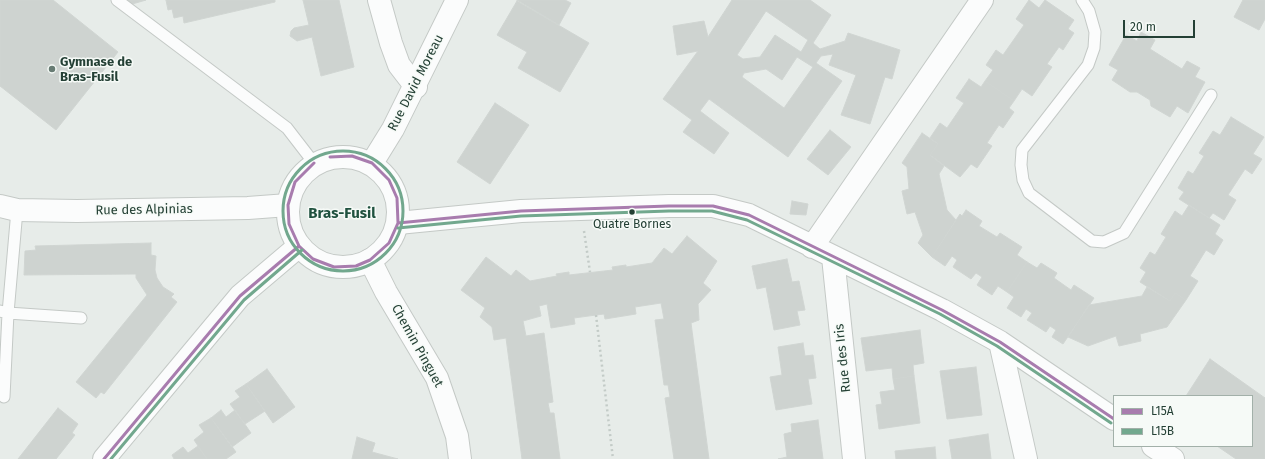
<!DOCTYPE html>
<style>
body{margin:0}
#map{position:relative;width:1265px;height:459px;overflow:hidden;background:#e7ece9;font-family:"Fira Sans",sans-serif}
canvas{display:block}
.legend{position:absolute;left:1113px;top:395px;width:140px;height:52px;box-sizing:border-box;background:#f6faf7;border:1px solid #a2b0a9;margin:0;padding:5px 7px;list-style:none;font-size:12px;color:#244035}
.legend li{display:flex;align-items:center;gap:8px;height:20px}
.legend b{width:20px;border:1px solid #a2b0a9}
.scale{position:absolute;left:1123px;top:20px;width:72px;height:18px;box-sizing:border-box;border:2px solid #244035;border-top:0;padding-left:5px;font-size:12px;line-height:14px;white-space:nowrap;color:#244035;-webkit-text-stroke:3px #f6faf7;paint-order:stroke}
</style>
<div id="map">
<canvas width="1265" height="459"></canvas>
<ul class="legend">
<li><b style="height:5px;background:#a87cae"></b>L15A</li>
<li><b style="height:5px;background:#72a88e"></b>L15B</li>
</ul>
<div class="scale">20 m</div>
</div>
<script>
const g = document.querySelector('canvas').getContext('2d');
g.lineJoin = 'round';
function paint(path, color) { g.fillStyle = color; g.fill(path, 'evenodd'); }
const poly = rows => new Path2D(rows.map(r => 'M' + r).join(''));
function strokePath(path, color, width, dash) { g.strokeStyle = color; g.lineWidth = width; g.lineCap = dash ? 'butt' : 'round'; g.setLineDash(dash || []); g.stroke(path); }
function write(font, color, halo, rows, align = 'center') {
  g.font = font + ' "Fira Sans",sans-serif'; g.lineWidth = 3; g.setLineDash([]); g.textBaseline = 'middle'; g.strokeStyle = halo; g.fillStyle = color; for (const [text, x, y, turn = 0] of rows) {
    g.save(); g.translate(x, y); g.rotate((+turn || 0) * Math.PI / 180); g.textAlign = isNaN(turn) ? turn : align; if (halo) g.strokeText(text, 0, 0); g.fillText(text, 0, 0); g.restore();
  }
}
const building = poly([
 [0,0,53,0,118,52,56,130,0,86,0,0],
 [128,0,146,0,129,5,128,0],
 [166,0,275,0,275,2,184,23,183,16,174,18,172,9,168,10,166,0],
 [303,0,339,0,354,67,321,76,312,37,297,41,290,36,291,31,294,28,309,25,303,0],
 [517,0,565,0,571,3,559,25,517,0],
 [732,0,810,0,831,15,813,43,820,49,845,41,848,33,900,50,892,79,885,77,870,124,841,115,856,75,829,65,833,54,821,56,816,63,842,81,788,157,709,99,700,111,729,133,714,154,683,132,692,120,663,99,698,51,677,55,673,26,704,21,708,37,732,0],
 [766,11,808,40,801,52,775,35,760,57,743,59,737,55,766,11],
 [797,57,813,67,784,108,742,77,744,73,766,69,782,80,797,57],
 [1029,0,1039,8,1045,0,1074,20,1068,29,1074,33,1063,50,1059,47,1047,64,1052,67,1032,96,1022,89,1014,101,985,81,993,70,986,65,996,50,1003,55,1024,25,1016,19,1029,0],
 [1243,0,1265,0,1265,19,1259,30,1234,17,1243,0],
 [517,1,589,43,560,92,518,68,527,52,497,35,517,1],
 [1141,32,1155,40,1150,49,1182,69,1187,61,1200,68,1195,77,1205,82,1188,113,1177,106,1170,117,1151,106,1150,100,1137,92,1130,92,1112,80,1118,70,1109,65,1126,35,1137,41,1141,32],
 [969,79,981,87,985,81,1014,101,1009,108,1014,112,1003,128,999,125,987,143,992,146,977,168,971,164,960,177,930,155,938,144,930,138,940,123,947,128,964,103,956,98,969,79],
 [495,103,529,125,490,184,457,162,495,103],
 [1231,117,1264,137,1253,154,1262,159,1252,174,1245,169,1228,195,1236,200,1224,220,1213,213,1209,218,1179,199,1184,192,1178,188,1188,171,1193,174,1204,156,1199,153,1213,131,1220,135,1231,117],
 [830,130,851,147,828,175,807,159,830,130],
 [922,133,938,144,930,155,944,166,939,174,947,210,956,220,932,257,918,243,923,235,915,212,907,214,902,191,909,189,907,167,902,163,922,133],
 [792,201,808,204,806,215,790,214,792,201],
 [1189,205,1220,225,1215,234,1223,240,1214,255,1206,250,1190,276,1198,281,1186,300,1175,293,1170,301,1140,282,1146,272,1140,268,1150,252,1155,255,1166,237,1161,234,1175,211,1182,216,1189,205],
 [966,210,982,221,979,226,997,237,1000,233,1022,247,1017,255,1027,262,1007,292,998,286,992,295,977,285,982,277,976,273,971,279,953,267,957,260,952,256,945,266,932,257,960,214,962,216,966,210],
 [687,236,717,261,703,283,711,290,698,304,699,320,691,323,709,459,674,459,665,398,670,397,668,385,664,385,655,320,664,319,661,303,635,307,636,314,605,319,604,314,596,315,574,318,575,324,551,328,547,304,539,306,541,316,523,321,526,336,544,333,553,402,548,403,550,413,554,413,560,459,522,459,506,338,494,340,492,327,480,317,485,308,461,290,486,257,511,276,516,270,530,281,557,276,556,274,569,272,569,275,613,270,612,267,626,265,626,267,652,263,664,248,672,254,687,236],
 [151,243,151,255,156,256,155,270,157,278,163,287,174,294,171,297,177,302,104,394,101,392,96,398,76,382,147,295,136,278,136,274,24,275,25,251,36,250,35,246,151,243],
 [787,259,792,282,799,281,805,310,797,311,800,325,774,330,766,287,757,289,752,266,787,259],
 [1027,262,1037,268,1041,263,1057,273,1054,278,1071,290,1074,285,1094,298,1063,344,1052,337,1056,330,1050,326,1046,332,1027,320,1032,313,1026,309,1021,317,1007,308,1014,297,1007,292,1027,262],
 [1147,287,1170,301,1175,293,1186,300,1167,327,1140,334,1141,341,1119,346,1116,336,1088,346,1068,337,1089,305,1142,296,1147,287],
 [920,330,924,363,913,365,914,376,893,379,892,368,866,371,861,338,920,330],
 [803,343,805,356,813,355,816,378,808,379,812,404,776,410,770,377,782,375,778,347,803,343],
 [1210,359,1265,398,1265,459,1236,459,1217,446,1252,446,1252,396,1186,396,1210,359],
 [976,367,982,415,947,419,940,371,976,367],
 [267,369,295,407,273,423,246,384,267,369],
 [914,376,920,423,879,429,876,405,882,404,880,392,895,390,893,379,914,376],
 [246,384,265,411,245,424,230,404,240,397,235,391,246,384],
 [58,408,78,424,72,433,75,435,56,459,18,459,58,408],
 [221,410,226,417,235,410,251,433,232,447,211,418,221,410],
 [211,418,236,452,226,459,207,459,194,440,204,432,199,425,211,418],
 [818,420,823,459,778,459,787,457,784,434,792,432,791,424,818,420],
 [988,434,991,459,952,459,949,440,988,434],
 [357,437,375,443,372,452,398,459,352,459,357,437],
 [198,446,207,459,174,459,172,455,183,447,188,453,198,446],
 [935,447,936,459,896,459,895,451,935,447]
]);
const path = poly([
 [584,231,590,272],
 [596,315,613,459]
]);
const service = poly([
 [117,0,287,128,314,163],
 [1082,0,1089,11,1095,32,1094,48,1088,65,1022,150,1021,165,1023,180,1029,193,1092,241,1104,242,1124,233,1211,95],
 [0,311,8,313,81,318],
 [4,397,8,313,17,210]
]);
const minor = poly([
 [379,0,391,43,399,65,416,87],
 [0,206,17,210,77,211,248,208,288,205],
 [398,223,521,211,669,206,713,206,749,215,942,310,1000,342,1114,419],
 [812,247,982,0],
 [833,257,854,459],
 [370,260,386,292,437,378,457,436,460,459],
 [1000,342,1026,459],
 [1153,446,1173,459]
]);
const tertiary = poly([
 '288 212a55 55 0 1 1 110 0a55 55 0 1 1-110 0Z',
 [372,163,393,129,457,0],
 [104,459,240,296,299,246]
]);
const bus1 = poly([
 [314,163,295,182,288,205,289,224,299,246,313,259,334,267,356,266,370,260,389,243,398,223,397,198,389,180,372,163,352,156,330,157],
 [398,223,521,211,669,206,713,206,749,215,942,310,1000,342,1114,419],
 [104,459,240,296,299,246]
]);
const bus2 = poly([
 '283 211a60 60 0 1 1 120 0a60 60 0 1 1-120 0Z',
 [398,228,521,216,669,211,712,211,747,220,940,314,997,346,1111,423],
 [111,459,244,300,302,250]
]);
const markers = [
 [52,69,4,"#687c74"],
 [632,212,3.5,"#244035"]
];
const busNames = [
 ["Quatre Bornes",632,225]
];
const poiNames = [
 ["Gymnase de",60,62],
 ["Bras-Fusil",60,77]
];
const streetNames = [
 ["Rue David Moreau",416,83,-63],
 ["Rue des Alpinias",144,210,-1],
 ["Chemin Pinguet",417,346,61],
 ["Rue des Iris",843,358,-96]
];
const quarterNames = [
 ["Bras-Fusil",342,214]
];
paint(building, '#ced3d0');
strokePath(building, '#d0d5d2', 1);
strokePath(service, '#c4c9c6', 13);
strokePath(minor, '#c4c9c6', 24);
strokePath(tertiary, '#c4c9c6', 24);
strokePath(path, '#c3cbc7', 2.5, [2, 3]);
strokePath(service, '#fbfcfc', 11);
strokePath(minor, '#fbfcfc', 22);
strokePath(tertiary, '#fbfcfc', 22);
strokePath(bus1, '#a87cae', 3);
strokePath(bus2, '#72a88e', 3);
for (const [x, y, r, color] of markers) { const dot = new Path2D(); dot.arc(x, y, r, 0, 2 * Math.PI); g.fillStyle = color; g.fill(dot); strokePath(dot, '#f6faf7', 1.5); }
write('12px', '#244035', '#f6faf7', busNames);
write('bold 13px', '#244035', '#f6faf7', poiNames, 'left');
write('13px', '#244035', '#f6faf7', streetNames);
write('bold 15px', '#20523f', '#f6faf7', quarterNames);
</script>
